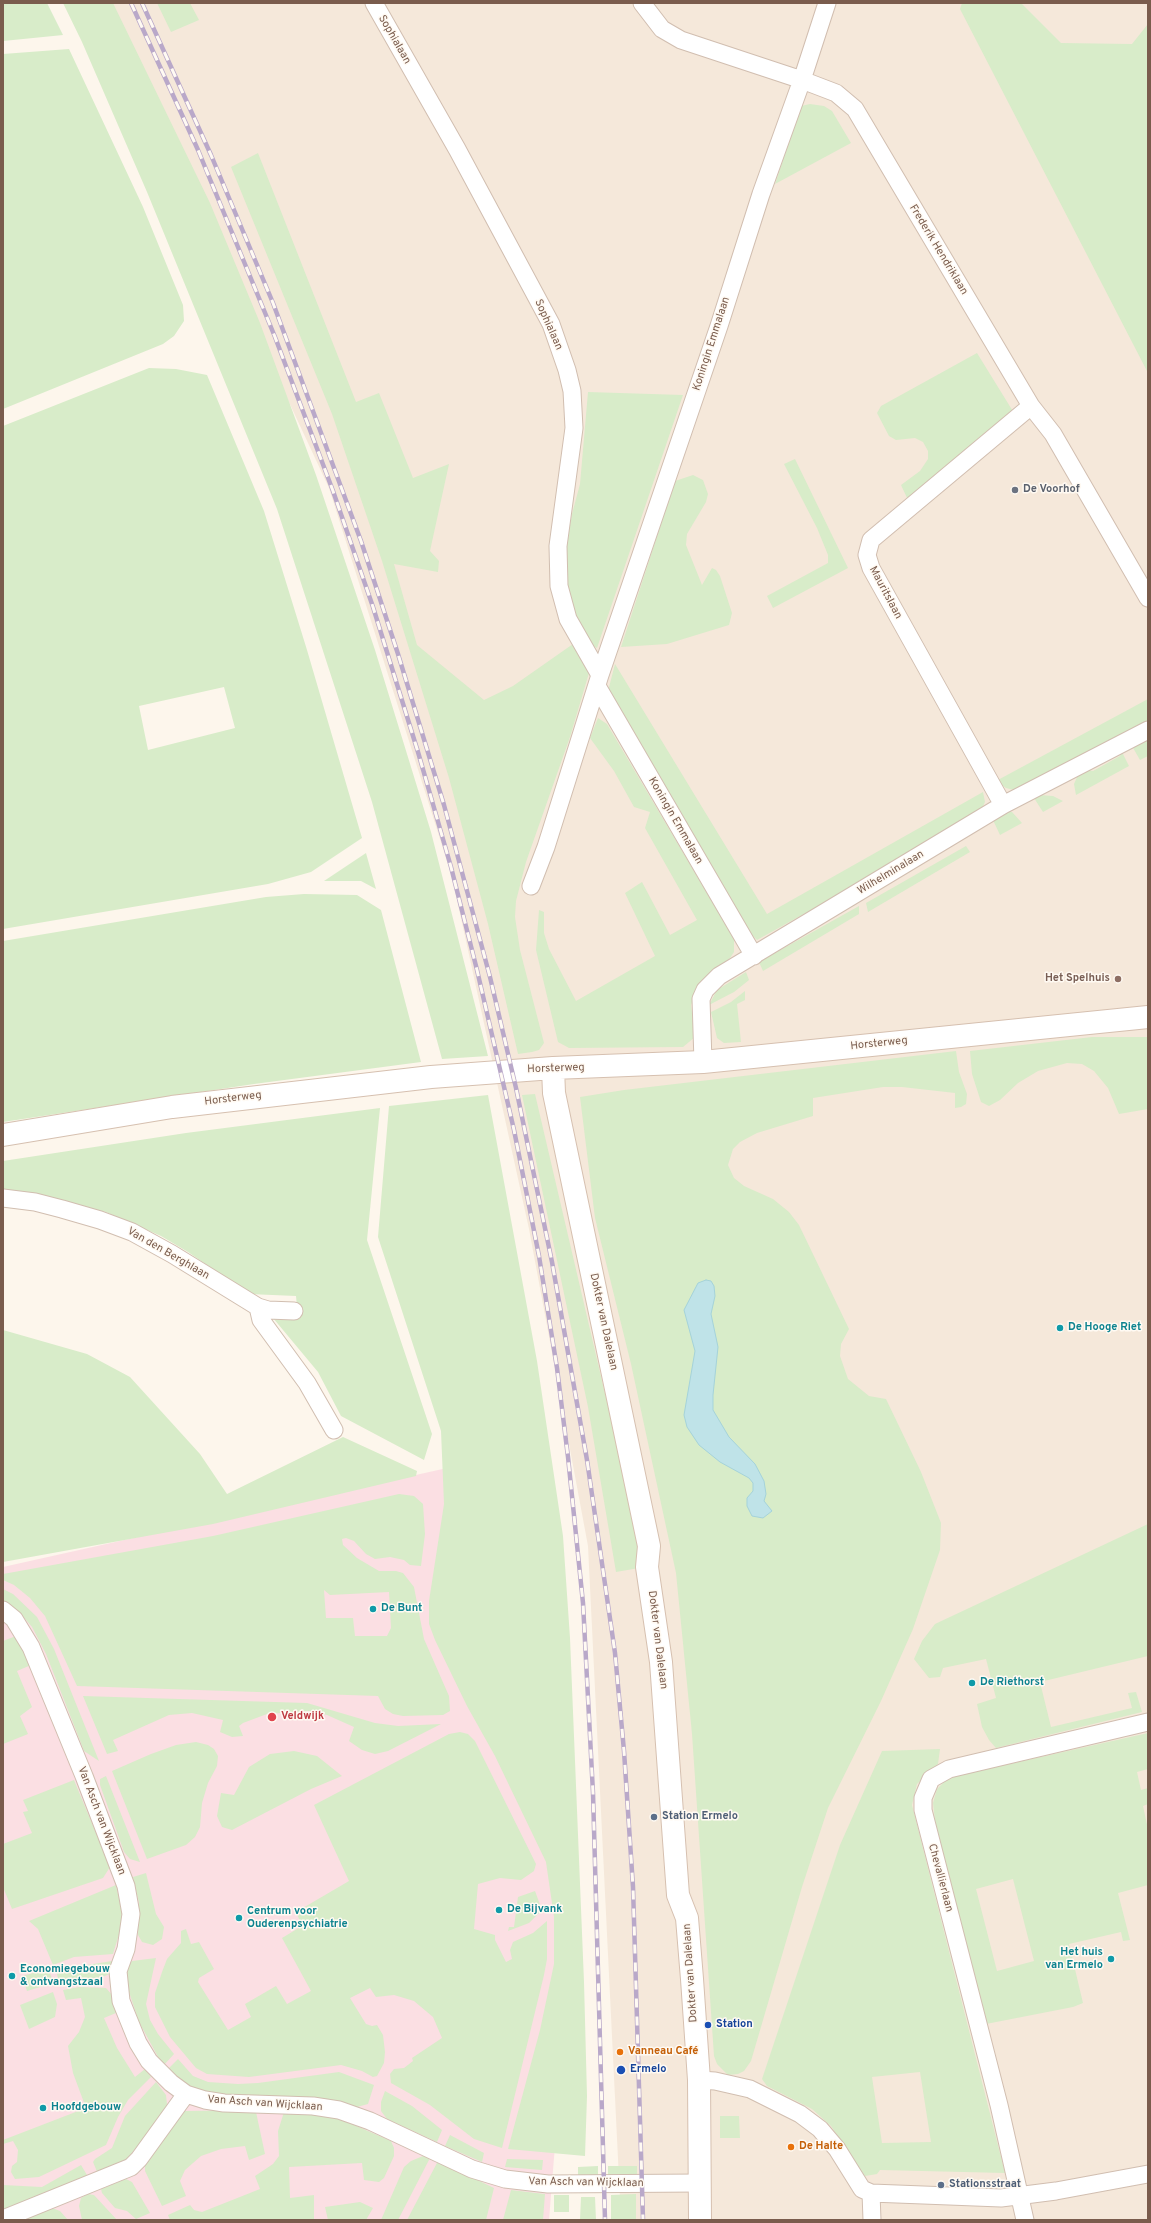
<!DOCTYPE html>
<meta charset="utf-8">
<style>
body{margin:0}
#map{position:relative;width:1151px;height:2223px;overflow:hidden;background:#fdf6ec;font-family:Overpass,sans-serif}
canvas{display:block}
.frame{position:absolute;inset:0;border:4px solid #7a5c4d;pointer-events:none}
</style>
<div id="map">
<canvas width="1151" height="2223"></canvas>
<div class="frame"></div>
</div>
<script>
const g = document.querySelector('canvas').getContext('2d');
g.lineJoin = 'round';
function paint(path, color) { g.fillStyle = color; g.fill(path, 'evenodd'); }
const poly = rows => new Path2D(rows.map(r => 'M' + r).join(''));
function strokePath(path, color, width, dash) { g.strokeStyle = color; g.lineWidth = width; g.lineCap = dash ? 'butt' : 'round'; g.setLineDash(dash || []); g.stroke(path); }
function write(font, color, halo, rows, align = 'center') {
  g.font = font + ' Overpass,sans-serif'; g.lineWidth = 3; g.setLineDash([]); g.textBaseline = 'middle'; g.strokeStyle = halo; g.fillStyle = color; for (const [text, x, y, turn = 0] of rows) {
    g.save(); g.translate(x, y); g.rotate((+turn || 0) * Math.PI / 180); g.textAlign = isNaN(turn) ? turn : align; if (halo) g.strokeText(text, 0, 0); g.fillText(text, 0, 0); g.restore();
  }
}
const residential = poly([
 [103,3,1148,3,1148,2220,621,2220,588,1546,529,1229,452,877,329,488]
]);
const medical = poly([
 [510,1454,559,1868,556,2133,549,2220,3,2220,3,1567]
]);
const green = poly([
 [3,3,47,3,63,35,3,41],
 [63,3,113,3,210,203,260,323,316,475,375,650,431,832,488,1056,442,1059,372,802,277,509,147,192,82,42],
 [157,3,190,3,199,20,171,32],
 [962,3,1021,3,1061,43,1132,44,1148,24,1148,373,960,9],
 [69,49,143,207,183,305,184,321,174,336,163,344,3,409,3,54],
 [810,104,824,106,832,111,851,143,775,184,801,106],
 [258,153,356,402,379,393,413,478,449,464,430,551,439,561,438,572,394,564,417,645,484,700,513,686,573,644,589,673,570,737,526,862,516,901,515,917,520,950,544,1043,539,1050,532,1052,518,1054,488,924,449,778,382,561,332,414,231,167],
 [977,353,1014,413,908,500,901,485,920,471,928,459,928,451,923,442,915,438,896,440,889,436,877,413,881,406],
 [149,368,176,369,207,375,264,511,307,650,362,838,311,872,268,884,3,929,3,426],
 [224,687,235,728,148,750,139,706],
 [588,392,683,395,597,648,591,645,576,619,567,584,566,549,572,514,580,484],
 [795,459,848,568,773,608,767,596,828,563,828,555,817,528,784,464],
 [693,475,703,480,708,494,706,502,687,534,686,545,702,585,712,568,716,570,720,576,732,613,729,625,667,644,621,647,675,481],
 [615,664,767,914,983,792,985,802,978,817,757,940,749,932,608,691],
 [1148,699,1148,722,1018,791,1006,788,996,781],
 [598,718,607,724,734,939,734,952,730,958,710,974,697,992,691,1005,695,1037,683,1047,569,1048,558,1042,536,950,539,910,544,912,544,933,549,949,576,1001,655,956,625,893,642,882,670,935,697,920,645,828,650,812,634,807,614,771,590,738],
 [1148,738,1148,756,1140,760,1132,746],
 [1122,752,1129,766,1076,795,1074,784,1078,775,1087,770,1093,771,1120,756],
 [1040,795,1053,796,1063,801,1043,812,1034,798],
 [1008,812,1012,812,1022,823,1000,835,993,820],
 [966,846,970,852,868,912,866,903],
 [366,853,376,889,361,881,324,881],
 [304,894,357,895,381,910,421,1062,254,1084,3,1122,3,941,266,897],
 [859,906,859,914,763,971,759,962],
 [746,972,749,980,734,992,709,1005,717,990],
 [745,991,745,1000,737,1004,741,1042,724,1043,717,1038,711,1012,731,1002],
 [1092,1037,1148,1037,1148,1109,1119,1114,1108,1088,1094,1071,1082,1064,1067,1063,1038,1071,1018,1083,1000,1100,989,1106,981,1102,972,1074,970,1051],
 [956,1051,959,1072,967,1094,966,1104,961,1107,955,1108,955,1093,902,1087,883,1087,813,1098,813,1116,757,1133,740,1142,733,1149,728,1165,734,1178,744,1186,773,1199,789,1212,799,1225,849,1329,841,1344,840,1356,848,1379,869,1396,886,1399,921,1472,941,1523,940,1550,913,1629,881,1701,828,1808,802,1887,751,2061,744,2071,738,2074,728,2075,717,2064,714,2056,692,1734,676,1573,631,1364,595,1218,580,1097,624,1090],
 [535,1094,642,1552,639,1568,616,1572,588,1407,522,1095],
 [488,1095,537,1361,563,1536,570,1638,584,1982,587,2096,585,2156,508,2149,540,2030,554,1964,554,1917,546,1862,495,1756,467,1706,435,1640,429,1624,429,1601,444,1504,441,1431,378,1237,389,1106],
 [380,1108,367,1240,432,1434,424,1460,341,1416,318,1372,273,1318,298,1318,296,1296,249,1294,188,1252,161,1236,106,1212,53,1200,3,1194,3,1161,186,1133],
 [3,1330,87,1354,130,1377,200,1454,227,1494,343,1437,417,1471,416,1476,213,1524,3,1562],
 [399,1494,414,1496,423,1504,425,1534,421,1566,410,1565,404,1560,390,1557,375,1559,366,1554,354,1541,346,1538,342,1539,343,1545,357,1558,379,1571,396,1571,403,1573,414,1587,424,1639,449,1696,450,1711,443,1715,403,1716,393,1714,385,1709,378,1696,77,1686,45,1616,30,1598,14,1585,3,1580,3,1574,213,1536],
 [324,1590,330,1595,389,1592,391,1628,387,1636,355,1636,353,1618,326,1618],
 [1148,1524,1148,1656,1040,1682,1051,1727,1132,1708,1128,1693,1136,1692,1142,1712,996,1748,989,1740,982,1727,977,1704,996,1698,986,1659,943,1668,940,1677,929,1678,914,1659,922,1641,935,1624],
 [3,1589,13,1594,37,1617,54,1649,99,1761,84,1751,46,1654,32,1627,20,1613,3,1600],
 [16,1636,31,1665,17,1671,32,1707,20,1716,28,1734,3,1744,3,1641],
 [83,1696,307,1703,375,1723,398,1726,441,1724,388,1751,375,1754,362,1750,349,1741,354,1727,327,1715,309,1711,267,1714,243,1723,239,1726,243,1736,232,1737,220,1732,223,1720,192,1713,169,1715,113,1740,118,1751,107,1754],
 [460,1732,468,1734,475,1741,536,1864,534,1871,521,1880,500,1878,478,1884,474,1929,495,1935,495,1940,506,1962,512,1959,510,1950,513,1942,533,1933,547,1921,547,1959,544,1975,502,2148,474,2139,430,2105,391,2083,390,2074,394,2069,404,2068,413,2061,412,2058,442,2038,433,2017,414,2001,394,1995,376,1997,370,1988,350,1998,366,2024,372,2026,377,2025,383,2035,385,2052,384,2063,377,2076,373,2077,362,2071,341,2065,249,2077,207,2074,196,2068,170,2037,155,2007,155,1993,162,1972,167,1959,181,1943,181,1931,186,1929,191,1944,199,1942,214,1969,199,1978,198,1982,228,2030,251,2017,245,2004,276,1986,287,2004,311,1991,282,1938,302,1926,296,1912,349,1881,314,1805,449,1734],
 [1148,1733,1148,1769,1137,1772,1141,1790,1148,1788,1148,1804,1143,1806,1148,1829,1148,1885,1118,1893,1130,1940,1123,1941,1121,1932,1069,1944,1083,2003,1073,2007,986,2024,935,1821,933,1803,937,1789,945,1781,956,1776],
 [1013,1879,1034,1961,997,1971,976,1889],
 [196,1742,208,1745,214,1749,218,1756,217,1766,208,1783,202,1803,200,1827,195,1837,186,1845,147,1859,112,1771,151,1754,176,1745],
 [940,1749,938,1764,917,1784,912,1805,1005,2173,880,2170,877,2174,865,2176,831,2126,812,2109,767,2086,762,2079,840,1845,882,1751],
 [920,2072,931,2142,882,2143,872,2077],
 [294,1751,317,1756,342,1776,311,1789,232,1830,222,1827,217,1816,221,1793,234,1795,249,1767,270,1754],
 [106,1776,140,1862,130,1859,124,1852,100,1785,100,1779],
 [74,1780,110,1867,103,1878,12,1909,3,1887,3,1844,32,1833,23,1812,28,1811,23,1800],
 [146,1873,156,1914,164,1927,162,1939,153,1945,142,1942,138,1935,139,1903,133,1877],
 [116,1885,122,1913,121,1928,113,1954,74,1957,53,1965,38,1929,29,1921],
 [535,1891,542,1910,529,1923,508,1931,509,1927,514,1927,518,1897],
 [156,1958,146,2004,150,2020,158,2034,174,2054,163,2066,139,2022,127,1986,127,1969,132,1961],
 [112,1961,111,1973,103,1977,59,1982,56,1970],
 [48,1969,54,1983,27,1991,22,1976],
 [79,1987,106,1988,112,1995,116,2013,104,2018,117,2048,135,2077,145,2069,151,2077,128,2100,118,2117,106,2145,39,2177,15,2179,11,2172,12,2166,17,2162,18,2150,13,2141,3,2144,3,2140,86,2108,73,2073,68,2046,79,2032,85,2017,81,1998,66,2000,63,1990],
 [53,1992,57,2004,55,2017,29,2029,20,2005],
 [178,2059,193,2076,208,2082,238,2084,258,2083,339,2072,374,2085,368,2104,357,2107,207,2092,193,2090,167,2070],
 [156,2082,166,2095,167,2104,165,2114,124,2162,98,2174,93,2162,95,2159,112,2148,125,2116],
 [385,2091,412,2106,442,2130,437,2142,387,2119,381,2111,381,2102],
 [252,2110,256,2112,265,2154,249,2160,245,2146,221,2149,201,2156,185,2170,180,2181,186,2196,162,2206,145,2171,145,2162,150,2152,185,2111],
 [284,2112,329,2114,391,2141,394,2148,394,2156,384,2178,379,2182,364,2180,362,2163,289,2167,290,2198,314,2195,314,2220,170,2220,168,2215,190,2205,194,2210,202,2212,260,2189,255,2176,273,2164,279,2156,278,2131],
 [720,2116,739,2116,740,2138,720,2138],
 [450,2135,484,2153,482,2162,445,2146],
 [423,2156,430,2158,398,2220,381,2220,404,2167,411,2161],
 [507,2159,543,2160,542,2170,505,2167],
 [438,2161,494,2188,486,2220,407,2220],
 [81,2165,90,2180,3,2213,3,2185,42,2187],
 [598,2166,598,2175,578,2176,578,2167],
 [608,2166,637,2166,637,2174,608,2175],
 [126,2179,132,2182,150,2213,136,2219,127,2211,115,2208,102,2193,101,2189],
 [511,2190,545,2194,543,2220,503,2220],
 [88,2194,94,2195,117,2220,82,2220,79,2206,81,2198],
 [636,2194,636,2220,611,2220,611,2195],
 [554,2195,569,2195,569,2212,554,2212],
 [581,2197,595,2197,596,2220,580,2220],
 [360,2202,373,2208,366,2220,328,2220,325,2207],
 [52,2208,60,2211,68,2220,21,2220]
]);
const water = poly([
 [706,1280,711,1281,714,1286,715,1296,711,1314,718,1347,713,1395,713,1410,729,1437,755,1464,764,1481,766,1494,764,1501,772,1511,763,1518,752,1516,747,1506,747,1498,753,1491,753,1483,749,1478,720,1462,699,1445,687,1427,684,1415,695,1351,684,1310,698,1283,706,1280]
]);
const street = poly([
 [374,3,457,149,551,324,567,370,572,391,574,428,558,546,559,586,568,619,600,675],
 [642,3,662,29,681,40,802,80,836,93,855,109,1031,406,1053,434,1148,598],
 [597,686,754,956],
 [1003,805,871,568,867,555,871,540,1031,406],
 [531,886,546,847,600,675,719,326,761,194,802,80,827,3],
 [703,1062,701,999,705,990,719,976,1003,805,1148,730],
 [3,1198,35,1202,62,1209,100,1220,132,1232,172,1254,258,1307,268,1310,294,1311],
 [258,1307,261,1320,307,1383,334,1430],
 [3,1610,14,1619,31,1647,84,1776,126,1886,131,1914,126,1949,118,1971,121,2001,138,2043,149,2061,171,2083,186,2094,205,2100,224,2103,313,2106,339,2110,370,2121,472,2169,505,2179,548,2184,701,2183],
 [699,2080,715,2081,750,2089,800,2114,820,2129,837,2149,862,2189,871,2193,1001,2198,1056,2191,1148,2174],
 [871,2193,872,2220],
 [3,2219,131,2167,139,2159,186,2094],
 [1025,2220,999,2105,923,1810,923,1798,931,1779,949,1769,1148,1722]
]);
const secondary = poly([
 [553,1068,554,1093,649,1546,647,1567,661,1662,678,1895,687,1918,692,1979,699,2080,700,2220],
 [3,1135,172,1107,431,1077,553,1068,703,1062,1148,1017]
]);
const rail = poly([
 [131,3,198,150,275,337,333,491,373,607,418,752,451,867,477,970,514,1130,539,1256,557,1368,568,1457,583,1603,593,1793,605,2220],
 [142,3,211,155,273,303,361,541,398,654,444,805,490,977,516,1088,552,1262,587,1460,615,1653,624,1751,633,1887,643,2220]
]);
const markers = [
 [1015,490,4,"#6b7280"],
 [1118,979,4,"#8d6e63"],
 [1060,1328,4,"#0f9aa8"],
 [373,1609,4,"#0f9aa8"],
 [972,1683,4,"#0f9aa8"],
 [272,1717,5,"#e0444e"],
 [654,1817,4,"#5c6f8a"],
 [499,1910,4,"#0f9aa8"],
 [239,1918,4,"#0f9aa8"],
 [1111,1959,4,"#0f9aa8"],
 [12,1976,4,"#0f9aa8"],
 [708,2025,4,"#1a4fb4"],
 [620,2052,4,"#e8710a"],
 [621,2070,5,"#1a4fb4"],
 [43,2108,4,"#0f9aa8"],
 [791,2147,4,"#e8710a"],
 [941,2185,4,"#5c6f8a"]
];
const streetNames = [
 ["Sophialaan",394,40,60],
 ["Frederik Hendriklaan",938,250,59],
 ["Sophialaan",548,325,66],
 ["Koningin Emmalaan",712,344,-72],
 ["Mauritslaan",885,593,62],
 ["Koningin Emmalaan",675,821,60],
 ["Wilhelminalaan",891,873,-31],
 ["Horsterweg",879,1044,-6],
 ["Horsterweg",556,1069,-2],
 ["Horsterweg",233,1099,-7],
 ["Van den Berghlaan",168,1254,30],
 ["Dokter van Dalelaan",603,1322,78],
 ["Dokter van Dalelaan",657,1640,83],
 ["Van Asch van Wijcklaan",101,1821,69],
 ["Chevallierlaan",940,1878,75],
 ["Dokter van Dalelaan",691,1973,-94],
 ["Van Asch van Wijcklaan",265,2104,4],
 ["Van Asch van Wijcklaan",586,2183,1]
];
const worshipNames = [
 ["De Voorhof",1023,490]
];
const educationNames = [
 ["Het Spelhuis",1110,979]
];
const cultureNames = [
 ["De Hooge Riet",1068,1328],
 ["De Bunt",381,1609],
 ["De Riethorst",980,1683],
 ["De Bijvank",507,1910],
 ["Centrum voor",247,1912],
 ["Ouderenpsychiatrie",247,1925],
 ["Het huis",1103,1953,"right"],
 ["van Ermelo",1103,1966,"right"],
 ["Economiegebouw",20,1970],
 ["& ontvangstzaal",20,1983],
 ["Hoofdgebouw",51,2108]
];
const healthNames = [
 ["Veldwijk",281,1717]
];
const serviceNames = [
 ["Station Ermelo",662,1817],
 ["Stationsstraat",949,2185]
];
const transitNames = [
 ["Station",716,2025],
 ["Ermelo",630,2070]
];
const foodNames = [
 ["Vanneau Café",628,2052],
 ["De Halte",799,2147]
];
paint(residential, '#f5e8da');
paint(medical, '#fbdfe3');
paint(green, '#d8ecc9');
paint(water, '#bfe3e8');
strokePath(water, '#a5d3da', 1);
strokePath(street, '#d1beb0', 19);
strokePath(secondary, '#d6c0b0', 24);
strokePath(street, '#fff', 17);
strokePath(secondary, '#fff', 22);
strokePath(rail, '#b9a8c9', 4.5);
strokePath(rail, '#fffaf3', 3, [9]);
for (const [x, y, r, color] of markers) { const dot = new Path2D(); dot.arc(x, y, r, 0, 2 * Math.PI); g.fillStyle = color; g.fill(dot); strokePath(dot, '#fffaf3', 1.5); }
write('11px', '#7a5c4d', '#fffaf3', streetNames);
write('bold 11px', '#5b616d', '#fffaf3', worshipNames, 'left');
write('bold 11px', '#785e54', '#fffaf3', educationNames, 'right');
write('bold 11px', '#0d838f', '#fffaf3', cultureNames, 'left');
write('bold 11px', '#be3a42', '#fffaf3', healthNames, 'left');
write('bold 11px', '#4e5e75', '#fffaf3', serviceNames, 'left');
write('bold 11px', '#164399', '#fffaf3', transitNames, 'left');
write('bold 11px', '#c56008', '#fffaf3', foodNames, 'left');
</script>
